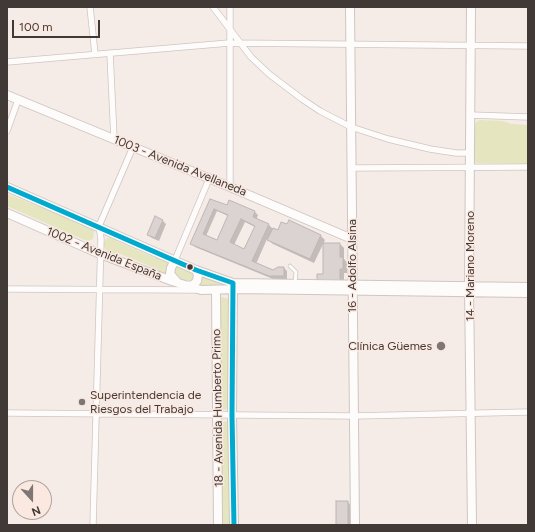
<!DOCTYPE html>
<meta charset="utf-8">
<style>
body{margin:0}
#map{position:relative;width:535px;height:532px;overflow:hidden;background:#f5ebe7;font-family:Figtree,sans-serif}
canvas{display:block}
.frame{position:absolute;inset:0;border:8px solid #403936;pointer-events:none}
.north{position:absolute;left:12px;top:480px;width:40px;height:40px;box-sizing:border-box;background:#fbe9e1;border:1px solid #b0a39d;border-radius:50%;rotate:159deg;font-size:11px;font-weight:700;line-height:16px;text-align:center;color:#403936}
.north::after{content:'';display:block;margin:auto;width:14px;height:18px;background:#7f7774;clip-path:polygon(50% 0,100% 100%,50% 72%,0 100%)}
.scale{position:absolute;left:12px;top:20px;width:88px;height:18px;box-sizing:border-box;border:2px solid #403936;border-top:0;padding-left:5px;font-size:12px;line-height:14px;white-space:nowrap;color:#403936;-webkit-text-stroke:3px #fbe9e1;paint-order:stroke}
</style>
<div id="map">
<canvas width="535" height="532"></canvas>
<div class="frame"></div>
<div class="north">N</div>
<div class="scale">100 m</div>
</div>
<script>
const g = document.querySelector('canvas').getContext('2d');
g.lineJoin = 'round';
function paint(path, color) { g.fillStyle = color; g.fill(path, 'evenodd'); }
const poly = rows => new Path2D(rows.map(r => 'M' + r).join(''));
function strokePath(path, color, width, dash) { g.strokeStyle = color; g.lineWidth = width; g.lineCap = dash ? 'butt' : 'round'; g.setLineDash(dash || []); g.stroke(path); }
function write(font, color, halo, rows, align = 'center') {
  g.font = font + ' Figtree,sans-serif'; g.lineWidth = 3; g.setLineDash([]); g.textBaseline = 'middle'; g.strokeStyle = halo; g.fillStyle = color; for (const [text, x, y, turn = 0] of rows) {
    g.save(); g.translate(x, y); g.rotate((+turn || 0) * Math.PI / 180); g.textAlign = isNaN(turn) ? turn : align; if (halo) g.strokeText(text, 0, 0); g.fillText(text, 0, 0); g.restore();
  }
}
const green = poly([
 [479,120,503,121,511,124,528,125,528,164,476,163,473,161,474,124],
 [7,194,91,227,94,231,93,239,88,241,82,239,7,206],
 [112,237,115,237,116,241,155,258,161,256,170,263,167,267,166,272,169,278,155,272,159,270,118,253,112,254,107,252,104,246,104,242,107,238],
 [178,264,195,271,194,278,192,280,181,280,175,277,173,272,174,267],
 [201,275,220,284,221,287,196,285],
 [223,297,228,299,229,405,228,408,224,410,220,408,219,299],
 [225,421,229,423,230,525,222,525,221,423]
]);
const shadow = poly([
 [211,200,228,207,255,212,258,215,256,220,269,225,272,228,278,231,320,235,325,240,314,263,273,244,267,239,256,264,273,271,284,268,287,271,287,279,273,279,195,247,191,243],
 [217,211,228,216,218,241,206,236],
 [245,222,255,227,244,250,234,245],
 [163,221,166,224,159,241,152,238,148,235],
 [340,244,344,248,344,259,347,262,347,273,344,273,344,285,324,275],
 [348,502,351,506,351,525,337,525]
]);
const building = poly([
 [210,199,227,205,229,200,255,211,253,217,269,224,252,261,273,270,278,267,284,267,284,276,269,276,190,244,210,199],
 [214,209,228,215,217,240,203,234,214,209],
 [241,219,255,226,244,249,230,242,241,219],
 [155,216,163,220,155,238,147,235,155,216],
 [289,220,321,235,310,259,267,240,273,228,278,230,281,222,287,224,289,220],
 [323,243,340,243,340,257,343,257,343,269,340,269,340,281,317,281,317,274,323,274,323,243],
 [336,501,348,501,348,525,336,525,336,501]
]);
const lane = poly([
 [290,266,296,272,295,283]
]);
const street = poly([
 [90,7,95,54],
 [213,7,251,57,269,74,302,99,320,111,351,127,388,139,430,149,456,153,470,153],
 [230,7,230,187],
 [110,53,114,139],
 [7,62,229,43,528,46],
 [470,115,528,117],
 [7,131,18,100],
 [352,168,528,167],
 [175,260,209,179],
 [7,289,195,290],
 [7,413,354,416,528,412],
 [93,525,101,239,99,226,133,147]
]);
const secondary = poly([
 [350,7,355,525],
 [471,7,469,286,472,525],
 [7,95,230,187,352,239],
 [7,187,196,270,233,283,232,415,234,525],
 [7,213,100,254,172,281,201,290,238,289,528,293],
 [175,260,171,268,170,274,177,282],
 [233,283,528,287],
 [187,286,193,285,197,281,198,275,196,270],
 [216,290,218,525]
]);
const bus1 = poly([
 [7,187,196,270,233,283,232,415,234,525]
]);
const markers = [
 [190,267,3.5,"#403936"],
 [441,346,5,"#7f7774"],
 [82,402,4,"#7f7774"]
];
const streetNames = [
 ["1003 - Avenida Avellaneda",180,166,22],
 ["1002 - Avenida España",104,254,22],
 ["16 - Adolfo Alsina",352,266,-90],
 ["14 - Mariano Moreno",470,266,-90],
 ["18 - Avenida Humberto Primo",218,408,-91]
];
const poiNames = [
 ["Clínica Güemes",432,346],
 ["Superintendencia de",90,395,"left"],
 ["Riesgos del Trabajo",90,409,"left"]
];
paint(green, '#e5e5bf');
paint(shadow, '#0003');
paint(building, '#dbd3d2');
strokePath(building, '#bdb6b4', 1);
strokePath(lane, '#cec6c3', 4.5);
strokePath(street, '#cec6c3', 7);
strokePath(secondary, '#cec6c3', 10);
strokePath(lane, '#fefcfb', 3);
strokePath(street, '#fefcfb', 5.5);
strokePath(secondary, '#fefcfb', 8);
strokePath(bus1, '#00a9ce', 5);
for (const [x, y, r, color] of markers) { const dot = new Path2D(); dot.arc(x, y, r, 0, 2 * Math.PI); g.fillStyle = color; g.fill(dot); strokePath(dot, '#fbe9e1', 1.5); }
write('12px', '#403936', '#fbe9e1', streetNames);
write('12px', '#403936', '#fbe9e1', poiNames, 'right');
</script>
